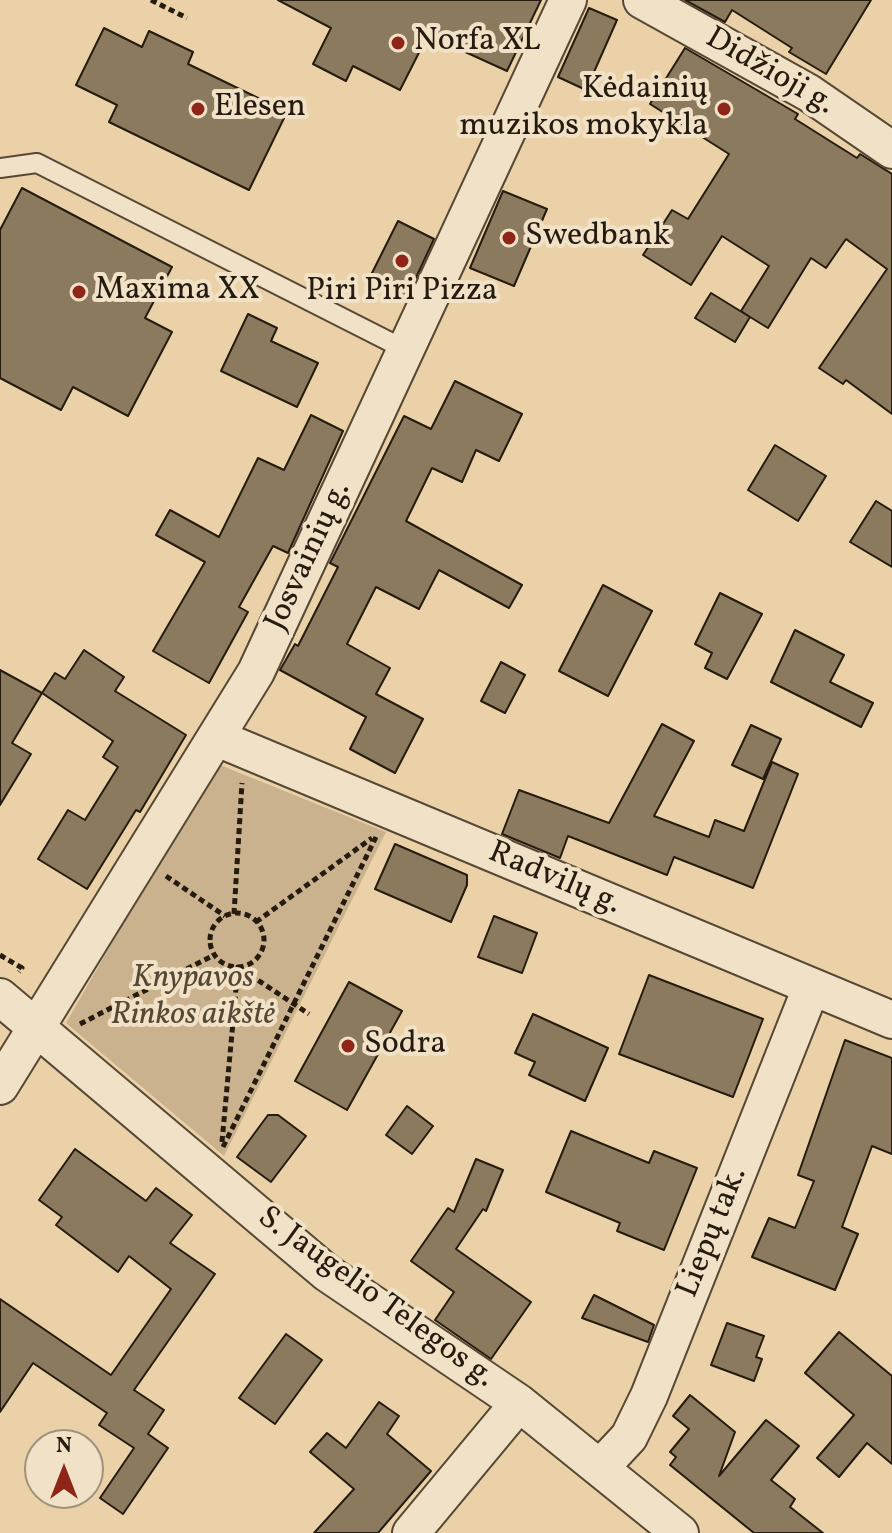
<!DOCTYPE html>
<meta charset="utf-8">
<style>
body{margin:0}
#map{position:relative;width:892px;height:1533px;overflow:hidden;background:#ead1a7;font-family:Vollkorn,serif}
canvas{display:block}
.north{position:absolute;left:24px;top:1429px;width:80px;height:80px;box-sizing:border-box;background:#f1e1c6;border:2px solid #9f927d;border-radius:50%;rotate:0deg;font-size:22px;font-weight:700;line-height:32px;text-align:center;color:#251b0f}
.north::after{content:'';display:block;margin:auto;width:28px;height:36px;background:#8f2418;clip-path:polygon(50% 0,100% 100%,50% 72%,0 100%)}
</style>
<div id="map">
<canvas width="892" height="1533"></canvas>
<div class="north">N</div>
</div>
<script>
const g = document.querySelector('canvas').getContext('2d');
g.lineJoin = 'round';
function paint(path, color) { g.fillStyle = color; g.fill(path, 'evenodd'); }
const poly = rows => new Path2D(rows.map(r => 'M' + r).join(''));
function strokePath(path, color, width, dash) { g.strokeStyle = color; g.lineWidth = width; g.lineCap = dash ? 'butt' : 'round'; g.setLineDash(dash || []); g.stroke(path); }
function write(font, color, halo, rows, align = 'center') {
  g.font = font + ' Vollkorn,serif'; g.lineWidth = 8; g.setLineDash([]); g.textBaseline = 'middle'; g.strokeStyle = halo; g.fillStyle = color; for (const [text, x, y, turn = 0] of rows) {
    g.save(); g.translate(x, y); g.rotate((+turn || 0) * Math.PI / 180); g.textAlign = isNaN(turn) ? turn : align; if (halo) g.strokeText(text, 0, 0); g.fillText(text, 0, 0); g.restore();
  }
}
const green = poly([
 [215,763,386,832,224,1156,66,1023]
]);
const building = poly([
 [278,0,541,0,507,71,428,35,400,90,353,66,346,81,313,64,331,28,278,0],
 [685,0,871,0,826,74,789,52,792,48,732,10,725,22,685,0],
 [589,8,617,20,586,90,558,77,589,8],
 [104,28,142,47,149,31,193,52,188,64,287,112,249,190,109,122,117,105,76,85,104,28],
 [685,48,798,114,795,119,857,158,860,154,892,174,892,414,846,380,843,384,819,368,887,269,846,239,826,268,811,258,768,328,750,317,735,342,695,318,711,293,750,317,741,311,769,266,722,236,691,285,643,255,672,210,688,219,729,154,650,104,685,48],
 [22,188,172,267,145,318,172,332,128,416,73,387,61,410,0,378,0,230,22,188],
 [503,191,547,209,514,286,470,268,503,191],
 [398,221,434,239,406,299,368,281,398,221],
 [248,314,277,328,271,341,318,363,297,407,221,371,248,314],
 [455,381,522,414,499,461,476,450,462,482,432,468,406,521,522,585,509,608,439,570,419,609,376,587,347,644,390,668,376,694,423,719,395,773,350,749,366,717,280,670,295,644,298,646,338,567,330,563,404,416,431,429,455,381],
 [311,415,343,431,288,553,273,546,239,607,248,612,209,683,153,651,205,562,156,535,170,510,219,537,258,458,284,470,311,415],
 [775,445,826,476,798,521,748,490,775,445],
 [876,501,892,511,892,567,850,542,876,501],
 [603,585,652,611,608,696,559,671,603,585],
 [720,593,762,614,727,679,705,668,712,653,695,644,720,593],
 [795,630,844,655,830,682,873,703,861,727,771,682,795,630],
 [84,650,124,677,115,691,186,735,140,812,136,810,87,889,38,859,68,810,85,820,118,767,103,757,113,741,42,693,12,743,31,754,0,805,0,670,42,693,55,673,65,679,84,650],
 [501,662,525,675,505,713,481,701,501,662],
 [662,724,694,741,654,816,709,837,715,820,744,831,772,762,798,774,753,888,674,857,667,875,568,836,560,858,502,834,519,790,609,823,662,724],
 [751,725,781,739,763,779,732,765,751,725],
 [395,844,467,875,467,885,451,922,375,889,395,844],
 [494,916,537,933,522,973,478,957,494,916],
 [649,975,763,1019,733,1097,619,1054,649,975],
 [349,982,402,1011,347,1110,295,1081,349,982],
 [533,1014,608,1048,585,1101,529,1075,535,1062,515,1053,533,1014],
 [845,1040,892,1058,892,1154,872,1146,842,1227,858,1234,835,1290,752,1257,769,1218,795,1228,814,1181,798,1175,845,1040],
 [407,1106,433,1126,412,1154,386,1135,407,1106],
 [268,1115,278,1115,306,1136,271,1182,237,1157,268,1115],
 [571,1131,649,1163,654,1151,697,1168,664,1250,617,1231,620,1223,546,1192,571,1131],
 [75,1149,146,1201,156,1188,192,1215,170,1243,215,1274,134,1390,164,1410,148,1434,168,1448,123,1514,100,1498,134,1448,99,1425,107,1413,33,1363,0,1412,0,1299,111,1375,171,1289,129,1256,118,1272,56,1225,62,1217,39,1200,75,1149],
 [476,1159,503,1170,486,1211,483,1209,456,1249,531,1302,491,1359,435,1320,454,1292,411,1261,448,1208,454,1212,476,1159],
 [594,1295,654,1325,648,1342,582,1318,594,1295],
 [727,1323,764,1336,756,1357,762,1359,754,1381,711,1365,727,1323],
 [839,1332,892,1376,892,1464,867,1443,839,1477,817,1458,854,1415,805,1373,839,1332],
 [286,1334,322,1360,275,1424,239,1398,286,1334],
 [690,1395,735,1432,719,1476,766,1420,799,1446,771,1480,795,1499,790,1507,823,1533,754,1533,670,1465,676,1457,670,1452,689,1429,673,1416,690,1395],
 [379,1402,399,1416,387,1434,431,1471,378,1533,314,1533,354,1489,310,1452,327,1433,346,1448,379,1402]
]);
const path = poly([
 [151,0,187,18],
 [166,876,225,916],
 '210 940a27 27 0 1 1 54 0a27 27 0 1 1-54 0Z',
 [234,914,242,783],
 [256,922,372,838],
 [0,955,22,968,19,972],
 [80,1024,214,955],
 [222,1142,238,967,309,1014],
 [223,1147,376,837]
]);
const lane = poly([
 [0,168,37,163,406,350]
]);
const street = poly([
 [642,0,809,93,892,150],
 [217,738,892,1020],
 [0,997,327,1273,519,1403,680,1533],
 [0,1086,256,672,568,0],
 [600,1468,629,1437,649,1396,811,988],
 [411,1533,519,1403]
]);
const markers = [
 [398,43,8,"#8f2418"],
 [198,109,8,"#8f2418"],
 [724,109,8,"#8f2418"],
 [509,238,8,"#8f2418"],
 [402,261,8,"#8f2418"],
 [79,292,8,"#8f2418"],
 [348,1046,8,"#8f2418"]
];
const poiNames = [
 ["Norfa XL",414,43],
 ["Kėdainių",708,91,"right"],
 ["muzikos mokykla",708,128,"right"],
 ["Elesen",214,109],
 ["Swedbank",525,238],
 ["Maxima XX",95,292],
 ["Piri Piri Pizza",402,293,"center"],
 ["Sodra",364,1046]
];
const streetNames = [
 ["Didžioji g.",769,73,30],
 ["Josvainių g.",310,557,-65],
 ["Radvilų g.",554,880,23],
 ["Liepų tak.",714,1233,-68],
 ["S. Jaugelio Telegos g.",375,1299,36]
];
const parkNames = [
 ["Knypavos",193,980],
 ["Rinkos aikštė",193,1017]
];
paint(green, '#c9b28d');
paint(building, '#8b7a5e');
strokePath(building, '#251b0f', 2);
strokePath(lane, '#564835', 22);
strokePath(street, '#564835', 40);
strokePath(path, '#251b0f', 5, [6, 4]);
strokePath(lane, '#f1e1c6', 18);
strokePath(street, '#f1e1c6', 36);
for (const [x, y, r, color] of markers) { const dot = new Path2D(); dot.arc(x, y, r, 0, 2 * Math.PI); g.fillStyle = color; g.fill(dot); strokePath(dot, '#f1e1c6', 3); }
write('32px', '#251b0f', '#f1e1c6', poiNames, 'left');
write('32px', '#251b0f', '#f1e1c6', streetNames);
write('italic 32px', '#564835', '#f1e1c6', parkNames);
</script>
